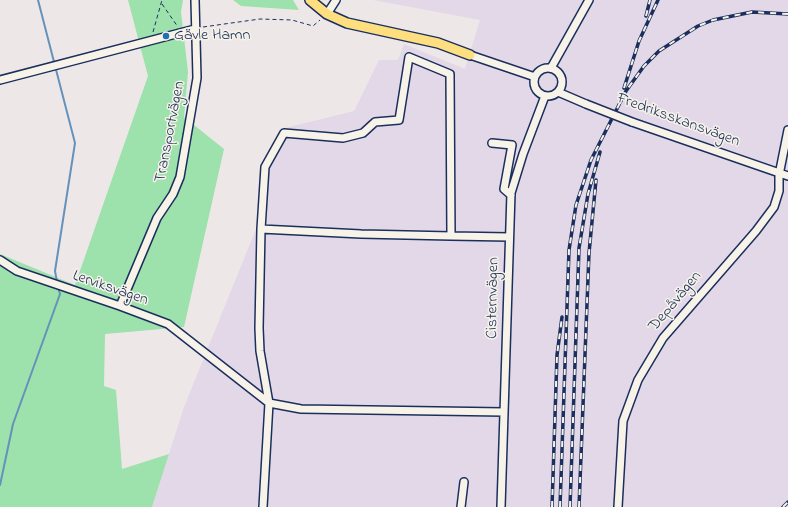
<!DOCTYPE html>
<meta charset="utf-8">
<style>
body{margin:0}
canvas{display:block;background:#eee7e8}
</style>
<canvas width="788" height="507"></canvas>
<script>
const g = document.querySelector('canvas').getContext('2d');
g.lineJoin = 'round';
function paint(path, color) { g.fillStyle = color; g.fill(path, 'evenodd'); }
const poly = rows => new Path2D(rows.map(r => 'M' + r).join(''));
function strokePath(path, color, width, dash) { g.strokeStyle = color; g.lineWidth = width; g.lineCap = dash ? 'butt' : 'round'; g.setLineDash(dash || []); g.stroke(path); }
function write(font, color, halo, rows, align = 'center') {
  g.font = font + ' "Indie Flower",sans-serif'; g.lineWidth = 3; g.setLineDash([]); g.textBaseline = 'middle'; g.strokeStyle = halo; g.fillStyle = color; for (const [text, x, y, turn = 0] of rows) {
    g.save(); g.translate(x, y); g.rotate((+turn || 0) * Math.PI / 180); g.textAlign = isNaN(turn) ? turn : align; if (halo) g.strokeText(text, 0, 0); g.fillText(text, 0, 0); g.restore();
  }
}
const built = poly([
 [373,0,788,0,788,507,152,507,184,407,258,224,260,166,281,129,354,111,379,60,398,60,404,44,465,69,480,20]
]);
const green = poly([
 [128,0,183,0,181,12,188,72,184,117,224,149,184,327,105,334,104,386,116,390,122,469,169,454,152,507,0,507,0,254,75,285,148,76],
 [233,0,293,0,299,10,241,6]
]);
const stream = poly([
 [38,0,75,143,55,271,57,282],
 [0,485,13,424,60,294,58,287]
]);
const path = poly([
 [162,4,178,27],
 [203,27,260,19,292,20,313,26,320,20],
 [153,32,162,0]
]);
const minor = poly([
 [327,14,336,0],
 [470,55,535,77],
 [551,68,589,0],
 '534 82a14 14 0 1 1 28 0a14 14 0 1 1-28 0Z',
 [0,80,195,29],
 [558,92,586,104],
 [632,122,788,176],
 [492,143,512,145,504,189,511,195],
 [261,229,361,234,451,236],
 [0,260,17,271,120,306,168,324,269,403,301,409,504,412],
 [120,306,157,218,173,194,180,177,197,78,195,0],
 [263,507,269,403,260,351,259,328,261,229,265,167,284,133,343,138,363,133,375,122,399,120,409,57,450,74,451,236,509,237],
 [461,507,464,482],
 [501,507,511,193,523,154,545,96],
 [618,507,623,421,638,380,663,338,756,231,774,207,779,191,779,175,788,130]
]);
const major = poly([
 [310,0,327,14,347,23,438,43,470,55]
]);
const rail = poly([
 [646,16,650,0],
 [624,88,639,41,658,0],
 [552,507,557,355,562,317],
 [560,507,569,250,576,205,591,160,626,91,644,66,659,51,698,26,713,20,752,12,788,14],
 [570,507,579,248,588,194,600,152],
 [579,507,589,253,596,180],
 [783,507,788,502]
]);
const minorBridge = poly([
 [586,104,632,122]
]);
const markers = [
 [166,36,4,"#1f6fb2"]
];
const poiNames = [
 ["Gävle Hamn",174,36]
];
const streetNames = [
 ["Fredriksskansvägen",678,121,20],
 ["Transportvägen",171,132,-79],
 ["Lerviksvägen",110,289,19],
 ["Cisternvägen",494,298,-89],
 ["Depåvägen",676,302,-50]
];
paint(built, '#e3d8e7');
paint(green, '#9de1ac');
strokePath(stream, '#6592ba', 2);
strokePath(minor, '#1b2f5e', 10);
strokePath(major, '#1b2f5e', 12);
strokePath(path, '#1b2f5e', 1, [4, 3]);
strokePath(minor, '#f7f3e8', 7);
strokePath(major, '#fedf80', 9);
strokePath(rail, '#1b2f5e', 3.5);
strokePath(rail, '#f7f3e8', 2, [6]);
strokePath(minorBridge, '#1b2f5e', 10, []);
strokePath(minorBridge, '#f7f3e8', 7);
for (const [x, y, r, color] of markers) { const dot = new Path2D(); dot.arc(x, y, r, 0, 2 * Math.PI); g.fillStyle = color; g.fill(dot); strokePath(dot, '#f7f3e8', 1.5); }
write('16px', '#1b2f5e', '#f7f3e8', poiNames, 'left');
write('16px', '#1b2f5e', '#f7f3e8', streetNames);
</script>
